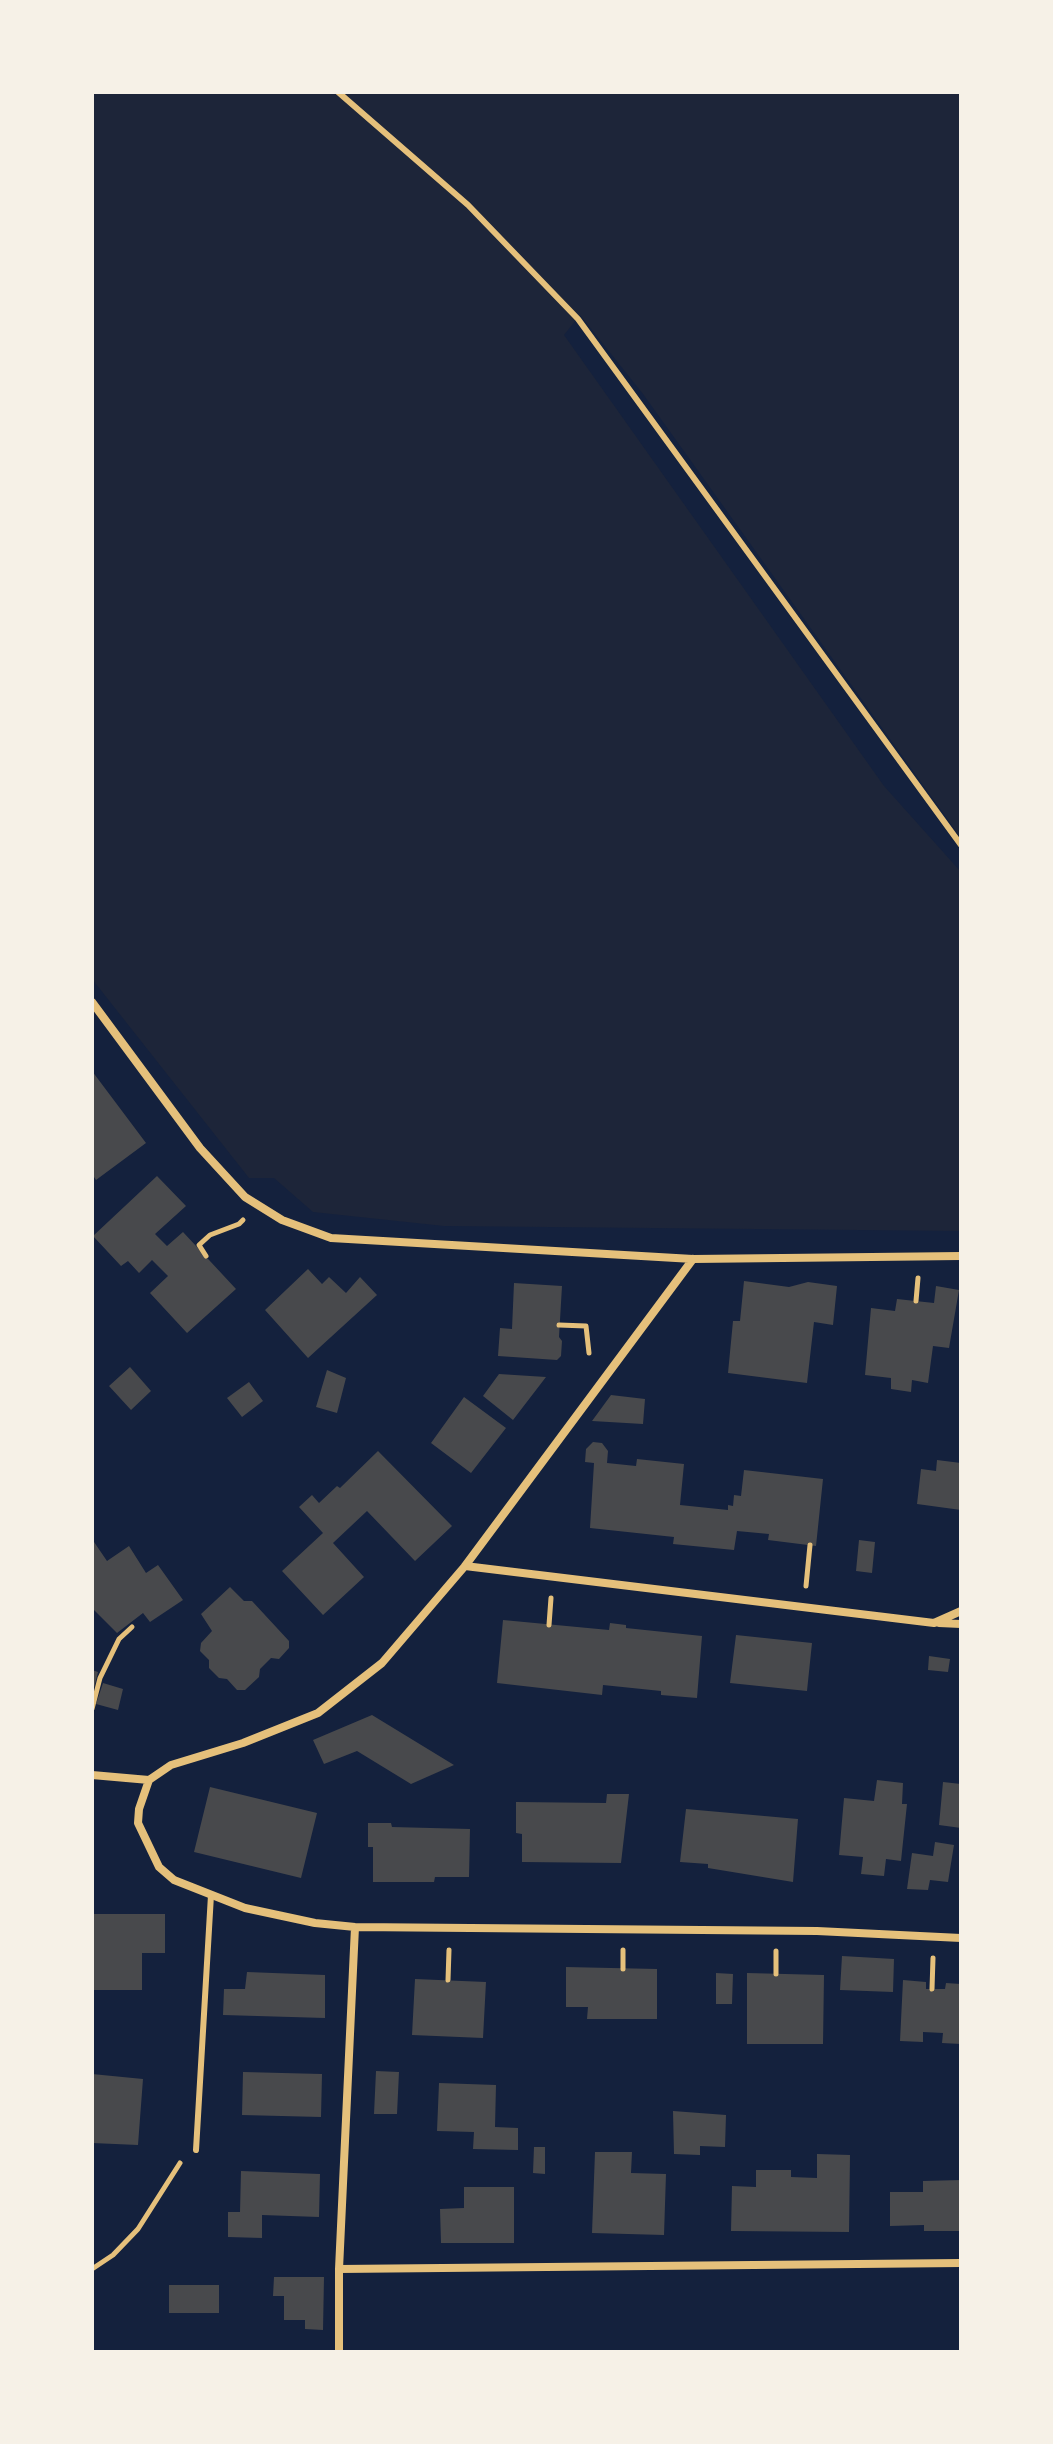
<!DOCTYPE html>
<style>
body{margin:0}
#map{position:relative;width:1053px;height:2444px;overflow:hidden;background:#14213d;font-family:"Noto Sans",sans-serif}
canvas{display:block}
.frame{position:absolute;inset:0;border:94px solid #f6f1e7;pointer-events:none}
</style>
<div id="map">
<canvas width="1053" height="2444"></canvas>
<div class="frame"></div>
</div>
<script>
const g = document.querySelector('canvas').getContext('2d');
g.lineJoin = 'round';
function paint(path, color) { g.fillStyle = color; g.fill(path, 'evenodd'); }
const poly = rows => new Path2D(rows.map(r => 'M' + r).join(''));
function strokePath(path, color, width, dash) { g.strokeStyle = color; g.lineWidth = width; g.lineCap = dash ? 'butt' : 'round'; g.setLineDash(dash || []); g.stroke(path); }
const green = poly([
 [92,92,961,92,961,838,643,394,580,315,564,335,884,786,961,872,961,1231,444,1226,313,1212,274,1178,249,1178,92,979]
]);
const building = poly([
 [92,1071,146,1143,96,1180,92,1174],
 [157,1176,186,1206,155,1234,167,1246,183,1232,236,1289,187,1333,150,1293,168,1276,152,1260,139,1273,128,1261,121,1266,93,1236],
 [308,1269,322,1284,329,1277,346,1293,360,1277,377,1295,308,1358,265,1310],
 [744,1281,789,1287,808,1282,837,1286,833,1325,814,1322,807,1383,728,1373,733,1321,740,1321],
 [514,1283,562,1286,559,1337,562,1341,561,1356,557,1360,498,1356,500,1328,512,1329],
 [936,1286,959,1290,949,1348,933,1346,928,1383,912,1380,911,1392,891,1389,891,1378,865,1375,871,1308,895,1311,897,1299,934,1303],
 [130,1367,151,1391,131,1410,109,1386],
 [327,1370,346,1378,337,1413,316,1407],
 [499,1374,546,1377,513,1420,483,1396],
 [249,1382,263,1401,242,1417,227,1398],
 [611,1395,645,1399,643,1424,592,1421],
 [464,1397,506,1428,471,1473,431,1443],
 [593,1442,602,1443,608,1451,607,1463,636,1466,637,1459,684,1464,680,1505,728,1510,728,1505,733,1506,734,1495,741,1496,744,1470,823,1479,816,1546,768,1540,769,1534,737,1531,734,1550,673,1544,674,1537,590,1528,594,1463,585,1462,586,1449],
 [378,1451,452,1526,415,1561,367,1511,333,1543,364,1577,323,1615,282,1571,323,1533,299,1507,312,1495,319,1503,337,1486,340,1488],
 [937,1460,961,1463,961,1510,917,1504,921,1469,936,1471],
 [92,1539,107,1561,129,1546,146,1573,158,1565,183,1600,150,1622,143,1613,117,1633,92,1608],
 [859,1540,875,1542,872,1573,856,1571],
 [230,1587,244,1601,252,1601,289,1641,289,1648,279,1659,271,1658,260,1669,259,1677,245,1690,237,1690,227,1679,219,1678,209,1668,209,1660,200,1651,201,1643,212,1631,201,1614],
 [503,1620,609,1630,610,1623,626,1625,626,1628,702,1636,697,1698,661,1695,661,1691,603,1685,602,1695,497,1683],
 [736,1635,812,1643,807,1691,730,1683],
 [929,1656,950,1659,948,1672,928,1670],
 [92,1670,98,1672,93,1692,92,1692],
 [103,1683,123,1689,118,1710,96,1704],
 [372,1715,454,1765,411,1784,357,1751,324,1764,313,1740],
 [877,1780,903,1783,902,1804,907,1804,901,1861,886,1859,884,1876,861,1874,863,1857,839,1855,844,1798,874,1801],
 [943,1782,961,1784,961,1828,939,1825],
 [210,1787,317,1813,301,1878,194,1852],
 [607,1794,629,1794,621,1863,522,1862,522,1834,516,1833,516,1802,606,1803],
 [686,1809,798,1819,793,1882,708,1868,708,1864,680,1862],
 [368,1823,391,1823,392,1827,470,1829,469,1877,435,1877,434,1882,373,1882,373,1847,368,1847],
 [935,1842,954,1845,948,1882,930,1880,928,1890,907,1889,912,1853,933,1856],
 [92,1914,165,1914,165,1953,142,1953,142,1990,92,1990],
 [842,1956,894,1959,893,1992,840,1990],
 [566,1967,657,1969,657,2019,587,2019,588,2007,566,2007],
 [247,1972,325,1975,325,2018,223,2015,224,1989,245,1989],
 [716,1973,733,1974,732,2004,716,2004],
 [747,1973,824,1975,823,2044,747,2044],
 [415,1979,486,1982,483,2038,412,2035],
 [903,1980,926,1982,926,1989,945,1989,946,1983,961,1984,961,2044,942,2043,943,2033,923,2032,923,2042,900,2041],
 [376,2071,399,2072,397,2114,374,2114],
 [243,2072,322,2074,321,2117,242,2115],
 [92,2074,143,2079,138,2145,92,2143],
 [439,2083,496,2085,495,2127,518,2128,518,2150,473,2149,474,2132,437,2131],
 [673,2111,726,2115,725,2147,700,2146,700,2155,674,2154],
 [534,2147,545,2147,545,2174,533,2173],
 [595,2152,632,2152,631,2173,666,2174,664,2235,592,2233],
 [817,2154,850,2155,849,2232,731,2231,732,2186,756,2187,756,2170,791,2170,791,2177,817,2178],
 [241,2171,320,2174,319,2217,262,2215,262,2238,228,2237,228,2212,240,2212],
 [961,2180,961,2231,924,2231,924,2225,890,2226,890,2192,923,2192,923,2181],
 [464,2187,514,2187,514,2243,441,2243,440,2209,464,2208],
 [274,2277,324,2277,323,2330,305,2329,305,2320,284,2320,284,2296,273,2296],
 [169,2285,219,2285,219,2313,169,2313]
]);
const path = poly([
 [206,1256,199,1245,210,1235,239,1224,243,1220],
 [916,1301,918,1278],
 [559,1325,586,1326,589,1353],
 [806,1586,810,1545],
 [549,1625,551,1598],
 [92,1709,100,1678,119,1639,132,1627],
 [623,1950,623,1969],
 [776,1951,776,1974],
 [448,1980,449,1950],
 [932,1989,933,1958],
 [92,2269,113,2255,138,2229,180,2163]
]);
const service = poly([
 [338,92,468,205,578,319,961,845],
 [196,2150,211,1895]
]);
const minor = poly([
 [92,1002,200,1148,245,1197,282,1220,331,1238,693,1259,961,1256],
 [465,1566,934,1623,961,1611],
 [939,1623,961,1624],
 [92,1775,149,1780,171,1765,243,1743,318,1713,382,1663,465,1566,693,1259],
 [149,1780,139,1809,138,1823,159,1867,174,1880,245,1908,315,1923,355,1927,817,1931,961,1938],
 [339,2269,961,2263],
 [339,2352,339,2269,355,1927]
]);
paint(green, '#1d2539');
paint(building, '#48494c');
strokePath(path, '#e5c07b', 5);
strokePath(service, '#e5c07b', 6);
strokePath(minor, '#e5c07b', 8);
</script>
